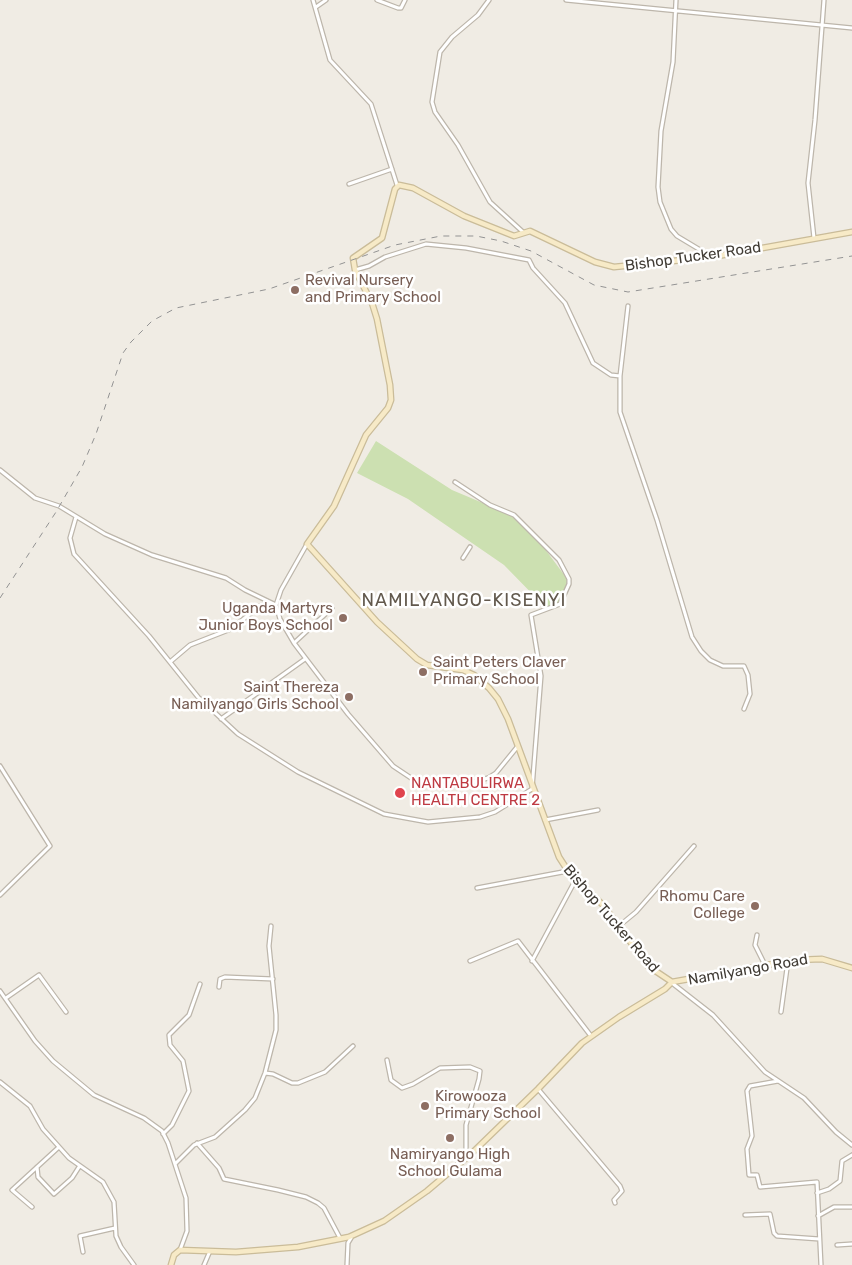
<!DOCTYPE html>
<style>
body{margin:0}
canvas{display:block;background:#f0ece4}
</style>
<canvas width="852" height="1265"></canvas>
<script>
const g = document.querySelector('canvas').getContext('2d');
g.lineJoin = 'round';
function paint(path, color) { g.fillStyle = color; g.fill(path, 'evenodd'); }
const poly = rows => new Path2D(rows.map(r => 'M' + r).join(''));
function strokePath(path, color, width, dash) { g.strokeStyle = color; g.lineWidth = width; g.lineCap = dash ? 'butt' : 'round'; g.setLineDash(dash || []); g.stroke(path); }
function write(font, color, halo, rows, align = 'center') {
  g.font = font + ' Rubik,sans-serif'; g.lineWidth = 5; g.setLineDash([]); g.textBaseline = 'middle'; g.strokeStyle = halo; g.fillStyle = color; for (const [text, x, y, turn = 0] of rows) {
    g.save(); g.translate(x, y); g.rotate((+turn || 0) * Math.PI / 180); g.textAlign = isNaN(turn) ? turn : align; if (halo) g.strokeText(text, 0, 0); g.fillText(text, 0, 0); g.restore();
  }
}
const green = poly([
 [376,441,452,490,509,514,539,541,568,580,560,602,546,608,504,565,408,499,357,473]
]);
const street = poly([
 [313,0,330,60,371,104,397,185],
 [377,0,398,8,401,8,405,0],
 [489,0,478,15,452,37,440,52,432,102,435,112,458,145,490,202,523,232],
 [566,0,852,28],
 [676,0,673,62,661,131,658,187,660,202,671,229,677,236,712,257],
 [316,7,326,0],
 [349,184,392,169],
 [814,238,808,183,815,120,824,0],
 [355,270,369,266,385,257,426,244,466,248,529,260,533,268,565,303,593,363,611,375,620,376],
 [628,306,620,376,620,412,657,520,692,637,701,651,710,660,723,666,744,666,748,675,750,694,744,709],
 [0,470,35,498,59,506,105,534,152,555,226,578,245,590,276,605],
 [76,517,70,538,74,554,149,636,198,697,238,734,298,772,384,814,428,822,480,817,495,812,532,789,541,676,531,615,560,604,569,584,569,579,559,560,514,515,490,505,455,482],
 [307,544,281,590,276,605,280,619,294,643,348,714,393,766,417,782,448,786,470,783,488,778,496,773,518,746],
 [463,558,470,547],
 [294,643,332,608],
 [170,662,190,645,231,629,260,606,271,604],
 [221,719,305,659],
 [0,766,50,846,0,895],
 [545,820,598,810],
 [477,888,568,871],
 [619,926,636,912,694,846],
 [757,935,755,945,765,965],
 [470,961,518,941,591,1036],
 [532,961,576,879],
 [672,983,713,1015,765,1072,804,1098,836,1132,852,1145],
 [219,987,220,979,225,977,273,979],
 [0,991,35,1041,53,1061,94,1095,144,1118,162,1131,168,1143,186,1198,187,1231,180,1250],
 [6,998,39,975,66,1012],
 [781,1012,788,961],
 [387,1060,391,1080,402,1088,413,1084,440,1068,470,1067,480,1071,479,1079,466,1125,466,1157],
 [265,1073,273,1074,292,1083,298,1083,325,1072,353,1046],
 [778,1081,750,1086,747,1091,752,1136,747,1149,749,1175,757,1175,760,1187,817,1182,821,1265],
 [0,1082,30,1106,43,1129,69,1158,103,1182,114,1202,116,1236,121,1247,134,1265],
 [538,1089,620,1186,622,1191,614,1200,615,1203],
 [163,1134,172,1125,189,1091,183,1061,170,1045,169,1035,189,1015,200,984],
 [197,1143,219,1168,224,1179,278,1190,306,1197,318,1203,324,1208,340,1238],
 [175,1164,194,1145,215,1137,245,1110,255,1098,265,1073,276,1030,276,1015,269,946,271,926],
 [37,1167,38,1177,54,1194,72,1178,79,1167],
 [817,1193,829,1189,840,1181,842,1161,852,1155],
 [32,1207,12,1190,59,1147],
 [745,1215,770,1214,774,1233,777,1236,819,1239],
 [818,1216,834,1207,852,1207],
 [837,1245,852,1244],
 [83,1252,80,1236,115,1228],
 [204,1265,210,1251],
 [347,1265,348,1243,351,1238]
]);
const secondary = poly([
 [672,982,648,966,604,906,568,871,559,857,508,719,498,699,489,688,474,675,463,670,427,665,417,659,377,622,307,544,334,506,366,435,388,408,391,400,390,385,377,319,372,303,355,270,353,258,382,238,395,189,399,185,413,188,464,216,514,236,530,231,595,262,614,267,712,257,852,232],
 [672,982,795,960,822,959,852,968],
 [171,1265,174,1255,180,1250,236,1252,298,1247,349,1237,384,1221,427,1191,472,1153,538,1089,582,1043,619,1017,665,989,672,982]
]);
const rail = poly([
 [0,598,56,512,82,467,96,434,123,353,131,342,152,321,176,308,269,289,395,245,441,236,476,236,501,241,531,251,594,285,628,292,852,256]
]);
const markers = [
 [295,290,5,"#8d6e63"],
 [343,618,5,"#8d6e63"],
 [423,672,5,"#8d6e63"],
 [349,697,5,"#8d6e63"],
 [400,793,6,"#e0444e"],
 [755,906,5,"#8d6e63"],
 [425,1106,5,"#8d6e63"],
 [450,1138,5,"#8d6e63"]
];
const streetNames = [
 ["Bishop Tucker Road",693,257,-8],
 ["Bishop Tucker Road",611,919,49],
 ["Namilyango Road",748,970,-10]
];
const educationNames = [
 ["Revival Nursery",305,281],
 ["and Primary School",305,298],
 ["Uganda Martyrs",333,609,"right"],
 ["Junior Boys School",333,626,"right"],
 ["Saint Peters Claver",433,663],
 ["Primary School",433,680],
 ["Saint Thereza",339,688,"right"],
 ["Namilyango Girls School",339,705,"right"],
 ["Rhomu Care",745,897,"right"],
 ["College",745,914,"right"],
 ["Kirowooza",435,1097],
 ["Primary School",435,1114],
 ["Namiryango High",450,1155,"center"],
 ["School Gulama",450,1172,"center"]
];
const healthNames = [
 ["NANTABULIRWA",411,784],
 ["HEALTH CENTRE 2",411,801]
];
const quarterNames = [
 ["NAMILYANGO-KISENYI",464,601]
];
paint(green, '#cce0b1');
strokePath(street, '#bdb6ab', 5.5);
strokePath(secondary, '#cabc99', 7);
strokePath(street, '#fff', 3);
strokePath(secondary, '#f7eac7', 4.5);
strokePath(rail, '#939393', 1, [6, 6]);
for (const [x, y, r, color] of markers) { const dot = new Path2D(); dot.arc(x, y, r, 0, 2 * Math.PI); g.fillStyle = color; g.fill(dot); strokePath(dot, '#fff', 2); }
write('15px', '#413c35', '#fff', streetNames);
write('15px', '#785e54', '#fff', educationNames, 'left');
write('15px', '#be3a42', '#fff', healthNames, 'left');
g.letterSpacing = '1px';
write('18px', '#62594d', '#fff', quarterNames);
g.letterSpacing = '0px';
</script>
